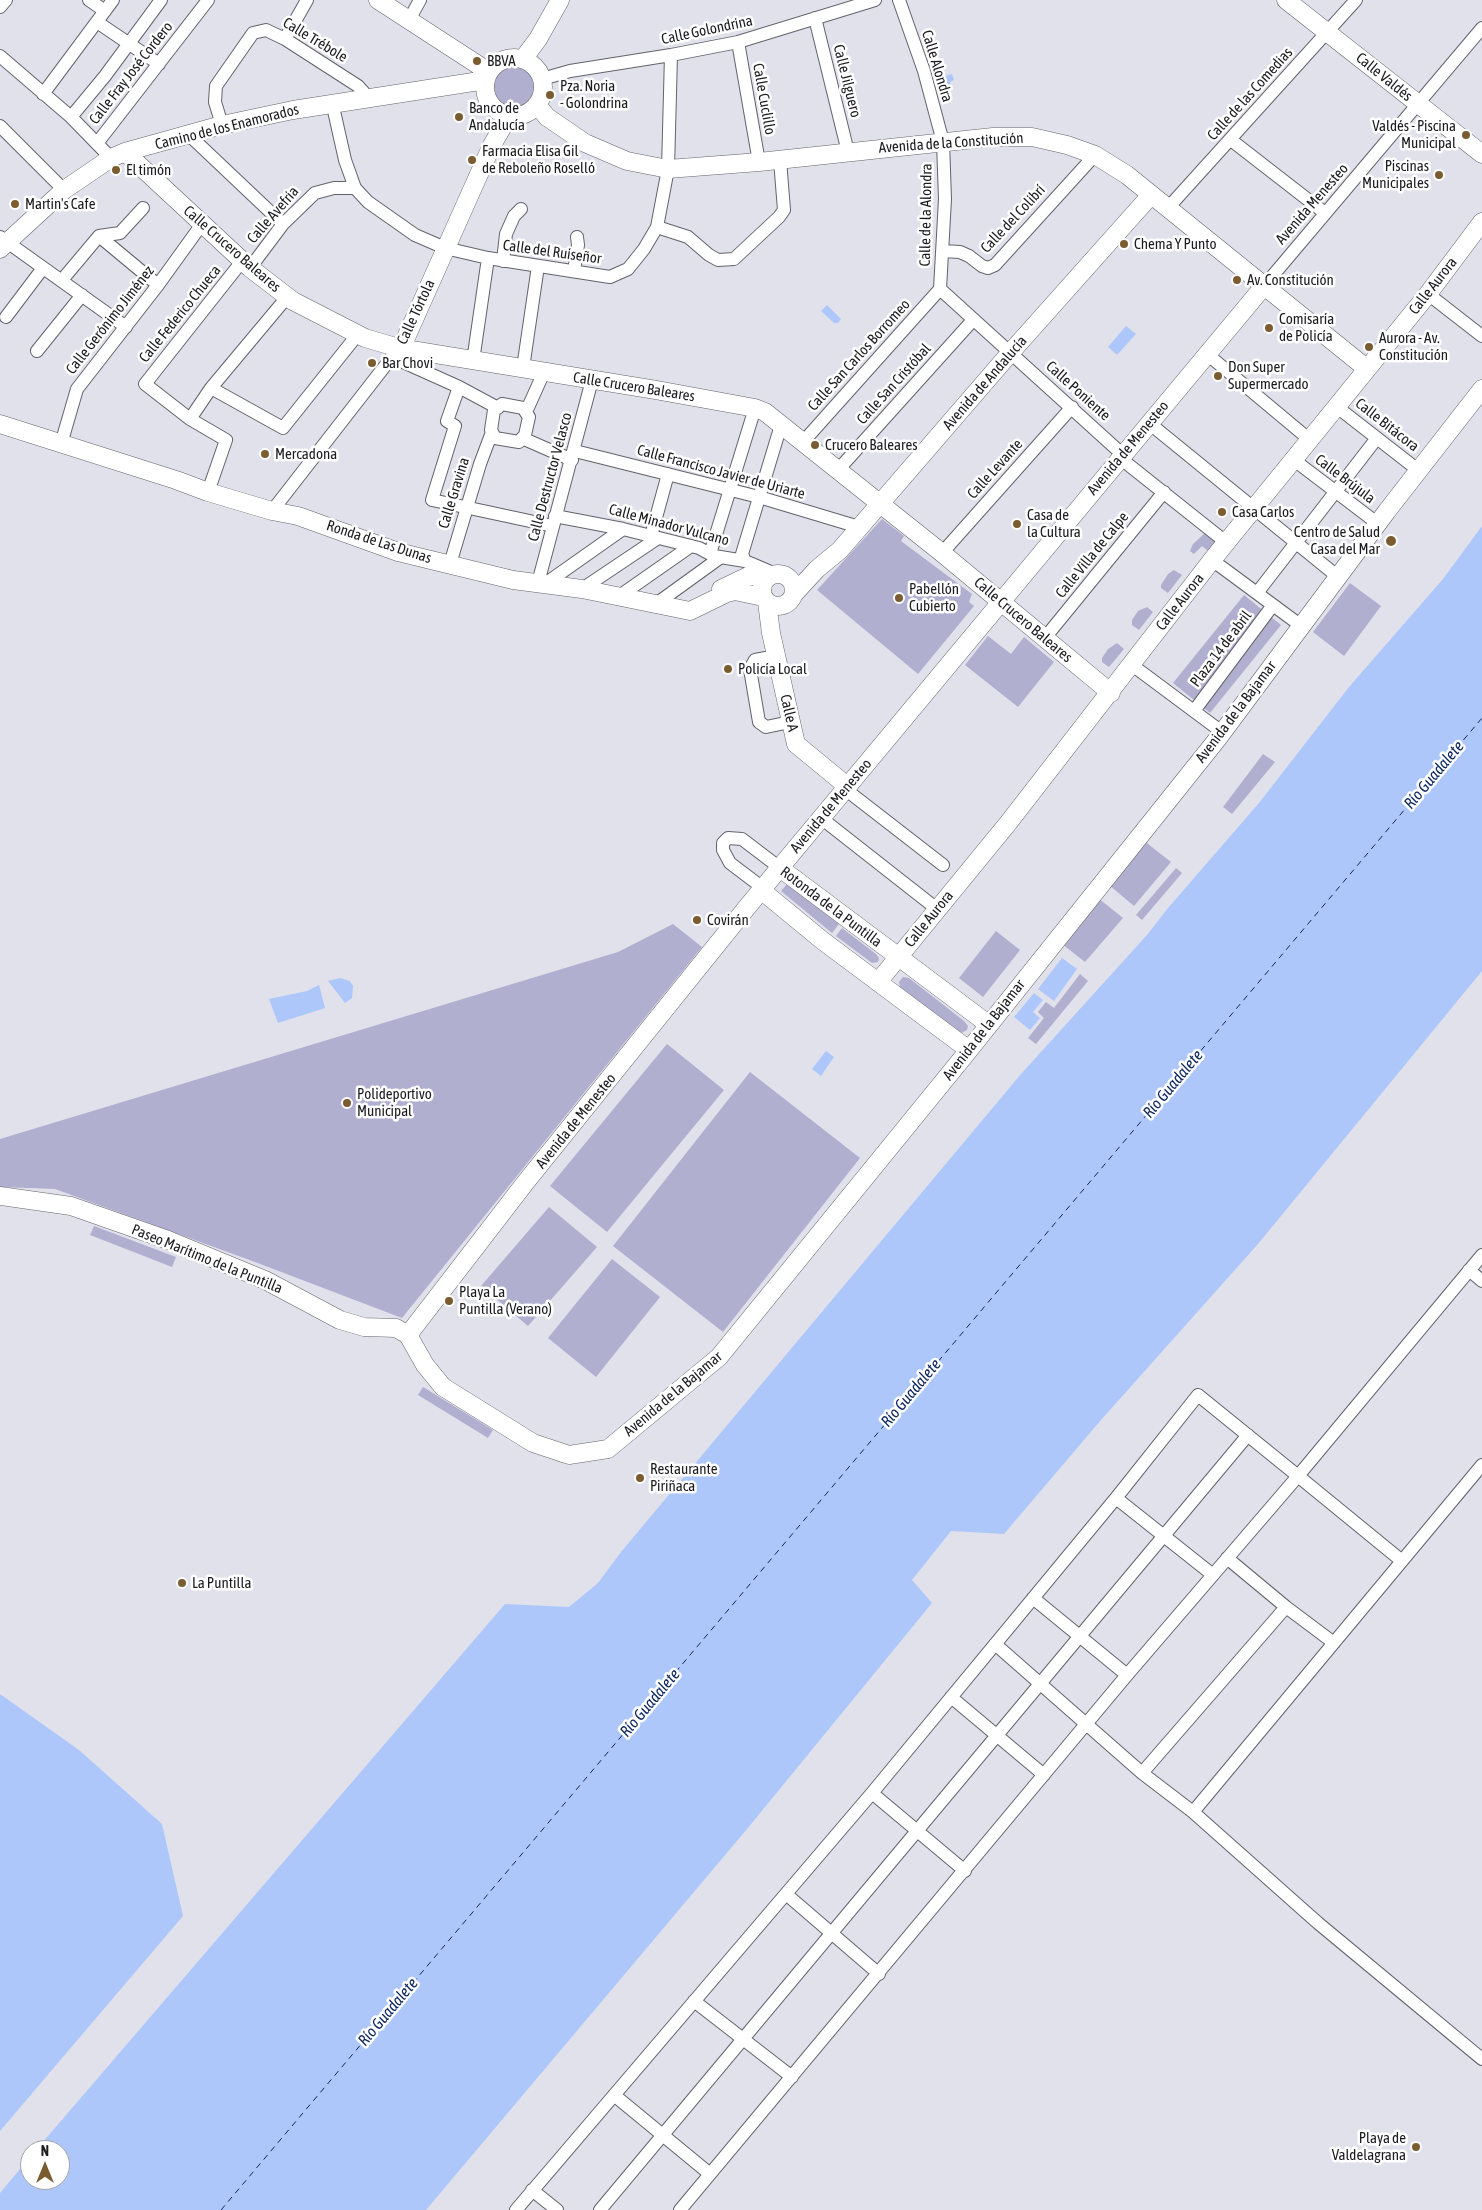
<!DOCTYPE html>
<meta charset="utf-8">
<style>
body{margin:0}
#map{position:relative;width:1482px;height:2210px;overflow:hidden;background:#e1e1eb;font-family:"Asap Condensed",sans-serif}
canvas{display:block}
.north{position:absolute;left:20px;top:2140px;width:50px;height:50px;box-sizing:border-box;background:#fff;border:1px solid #a4a4a6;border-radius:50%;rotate:0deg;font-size:14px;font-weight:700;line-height:20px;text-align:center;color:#1c1c20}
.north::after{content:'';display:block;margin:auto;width:18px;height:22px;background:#7b5c31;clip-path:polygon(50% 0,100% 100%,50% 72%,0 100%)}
</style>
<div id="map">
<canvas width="1482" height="2210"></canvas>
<div class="north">N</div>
</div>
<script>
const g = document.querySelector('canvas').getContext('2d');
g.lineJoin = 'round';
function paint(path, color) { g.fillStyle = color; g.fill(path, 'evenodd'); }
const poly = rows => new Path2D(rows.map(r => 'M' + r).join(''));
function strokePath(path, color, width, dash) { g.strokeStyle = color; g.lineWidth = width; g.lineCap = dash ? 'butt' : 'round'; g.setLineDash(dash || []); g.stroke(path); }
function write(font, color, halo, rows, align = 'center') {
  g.font = font + ' "Asap Condensed",sans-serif'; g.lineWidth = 5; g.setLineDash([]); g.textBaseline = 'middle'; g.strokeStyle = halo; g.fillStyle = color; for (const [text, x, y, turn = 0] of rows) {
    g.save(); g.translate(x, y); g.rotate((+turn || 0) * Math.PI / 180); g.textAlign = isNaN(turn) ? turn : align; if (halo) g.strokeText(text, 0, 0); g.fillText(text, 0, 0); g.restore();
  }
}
const green = poly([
 '493 87a21 21 0 1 1 42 0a21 21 0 1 1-42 0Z',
 [882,519,904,536,901,541,972,594,969,602,974,606,918,674,817,590],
 [1205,533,1217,542,1209,552,1202,546,1194,554,1190,551,1193,544],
 [1174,570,1182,575,1168,593,1161,588,1161,585,1168,574],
 [1350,583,1381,606,1344,656,1313,632],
 [1244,595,1281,625,1210,713,1173,683],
 [1147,607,1153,612,1139,630,1132,625,1132,620,1138,611],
 [988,636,1011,654,1024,637,1054,662,1018,707,965,665],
 [1117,643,1124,649,1109,667,1102,662,1102,658,1108,649],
 [1263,754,1275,762,1232,814,1223,807],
 [1143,840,1171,862,1134,906,1109,885],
 [1176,868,1182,873,1142,920,1136,915],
 [788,883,839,924,832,933,781,891],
 [1098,898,1123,918,1085,962,1062,944],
 [673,924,702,947,402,1318,255,1262,55,1189,0,1187,0,1139,618,952],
 [842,928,876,954,879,958,878,962,872,963,836,936],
 [996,931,1020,950,983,997,959,978],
 [1080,974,1088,981,1036,1044,1028,1038,1044,1018,1038,1012,1046,1002,1054,1008],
 [903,977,909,978,964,1021,968,1026,967,1030,961,1033,956,1030,900,987,899,982],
 [667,1044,724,1090,607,1232,550,1186],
 [750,1072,860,1158,723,1332,613,1246],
 [549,1207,597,1247,528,1326,481,1286],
 [94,1226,176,1257,172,1267,90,1235],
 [612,1259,660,1297,596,1377,548,1338],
 [423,1387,493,1430,488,1438,418,1395]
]);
const water = poly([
 [952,74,954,80,950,82,952,89,943,92,939,78],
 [827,305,841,319,838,323,834,323,821,311],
 [1126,326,1136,334,1117,355,1108,347],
 [1482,526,1482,971,1258,1244,1101,1420,1004,1534,951,1531,912,1580,932,1603,747,1829,426,2210,0,2210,0,2193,30,2157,30,2180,60,2180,60,2150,36,2150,505,1604,569,1607,598,1583,621,1552,1021,1074,1147,935,1168,908,1259,803,1349,687,1443,579],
 [1062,958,1077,969,1054,1001,1038,989],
 [340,978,350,981,353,986,352,998,345,1003,328,981],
 [319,985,325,1008,278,1023,269,999,307,991],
 [1034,993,1043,1000,1033,1012,1040,1018,1030,1030,1014,1017],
 [826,1051,834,1057,821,1076,812,1069],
 [0,1694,79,1750,162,1824,183,1916,0,2131]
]);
const ferry = poly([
 [221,2210,1482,718]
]);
const street = poly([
 [89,0,105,11],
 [899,0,924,71,943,142,945,199,940,289],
 [0,7,6,0],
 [815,18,848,152],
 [409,20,420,0],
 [97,22,159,64],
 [285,39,307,0],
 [738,42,759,162],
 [0,56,71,117,111,158],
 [542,79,570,71,671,55,738,42,875,0],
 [43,94,113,0],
 [332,102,345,160,355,188,368,202,415,235,445,248,488,258,610,277,628,269,644,249,657,227,668,169,671,55],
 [71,117,105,76,161,0],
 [222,125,215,102,216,86,253,33,266,30,285,39,358,86,368,97],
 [0,126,64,190],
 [189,135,283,224],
 [1231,140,1325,213],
 [98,142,208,0],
 [1167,209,1356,0],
 [657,227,688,237,709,255,718,260,734,259,779,217,784,210,780,160],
 [99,236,158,285],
 [0,237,126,327],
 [943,251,960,252,969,256,982,266,988,268,995,265,1095,155],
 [503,261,506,234,514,216,521,209],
 [250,268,283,224,315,193,334,188,355,188],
 [574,271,578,245,577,237],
 [62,280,99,236,120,233,143,208],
 [1264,286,1482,28],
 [940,289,1122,454],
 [1428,294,1482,336],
 [288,296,211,388,283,428,358,334],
 [6,317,43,268],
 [37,351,82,295],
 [1207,354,1310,440],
 [392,357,459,387,498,408],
 [473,361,488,258],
 [523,368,538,266],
 [459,387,447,421,455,426,432,500,553,526],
 [502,404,523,408,529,417,525,435,519,442,495,438,491,430,494,410,502,404],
 [1337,407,1418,470],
 [526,412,544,372],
 [190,419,211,388],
 [1149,423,1337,576],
 [522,438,572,460],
 [803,442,940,289],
 [61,444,77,389,158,285,202,224],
 [575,451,759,497,859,527],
 [1120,458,1227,543],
 [1294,460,1377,523],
 [838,470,973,320],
 [208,492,226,440,190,419,145,384,243,260],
 [272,511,399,348],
 [555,516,623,529,699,548,714,556,745,561],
 [651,536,668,474],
 [942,553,1072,407],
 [710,554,755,408],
 [1212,560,1300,625],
 [450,564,480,464,492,432],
 [773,573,745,561,742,554,781,425],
 [538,583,592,380],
 [545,584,623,529],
 [582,589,658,538],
 [1257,593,1377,438],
 [618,597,691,546],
 [656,604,721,557],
 [1044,639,1164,492],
 [777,656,755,660,750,669,759,722,766,727,790,722],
 [1132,665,1222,732],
 [1194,711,1273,605],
 [845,789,943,865],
 [821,818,937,909],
 [763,888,730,863,723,850,723,843,728,838,742,839,780,868],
 [1482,1255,1298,1476,1402,1561,1482,1465],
 [1469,1270,1482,1281],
 [1116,1498,1213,1575],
 [1033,1598,1127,1675],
 [1286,1607,1334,1643],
 [995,1644,1142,1773,1193,1812,1318,1923,1482,2059],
 [951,1697,1044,1775],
 [1142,1773,1286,1607,1227,1558],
 [872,1793,965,1871],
 [1193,1812,1402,1561],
 [786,1894,879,1974],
 [694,2001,792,2077],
 [614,2095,710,2174],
 [532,2190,557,2210],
 [516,2210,872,1793,1116,1498,1198,1395,1298,1476,1127,1675,680,2210],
 [600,2210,1248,1435]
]);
const secondary = poly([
 [378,0,489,72],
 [1286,0,1482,154],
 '485 87a29 29 0 1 1 58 0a29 29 0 1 1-58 0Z',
 [523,59,538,39,560,0],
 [537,105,547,117,585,143,627,161,668,169,759,162,993,137,1032,137,1067,145,1095,155,1127,175,1366,368],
 [125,152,250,268,293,301,365,338,399,348,656,390,755,408,765,412,942,553,1111,693],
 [0,249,64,190,111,158,125,152,222,125,293,110,486,80],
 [399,348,404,342,492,145,509,116],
 [0,424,176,480,208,492,272,511,298,516,398,552,513,580,582,589,690,611,727,593,735,591,763,597],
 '762 590a16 16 0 1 1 32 0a16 16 0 1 1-32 0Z',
 [721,589,748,576,769,576],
 [794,594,817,569,840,550,1011,352,1151,195],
 [767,602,771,633,796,744,847,786],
 [780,868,988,1024],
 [761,890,823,941,969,1050],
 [878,982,1009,822,1212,560,1428,294,1482,222],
 [0,1196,71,1206,168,1240,265,1280,340,1320,364,1327,396,1328,408,1335,425,1365,443,1387,533,1443,569,1455,608,1449,719,1357,969,1050,1219,737,1387,511,1482,389],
 [408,1335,525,1183,748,906,1264,286]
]);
const markers = [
 [477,61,5,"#7b5c31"],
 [550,95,5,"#7b5c31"],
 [459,117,5,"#7b5c31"],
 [1466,135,5,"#7b5c31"],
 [472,160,5,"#7b5c31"],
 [116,170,5,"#7b5c31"],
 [1439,175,5,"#7b5c31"],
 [15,204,5,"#7b5c31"],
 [1124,244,5,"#7b5c31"],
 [1237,280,5,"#7b5c31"],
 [1269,328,5,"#7b5c31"],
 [1369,347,5,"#7b5c31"],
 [372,363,5,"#7b5c31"],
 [1218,376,5,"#7b5c31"],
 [815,445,5,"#7b5c31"],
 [265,454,5,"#7b5c31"],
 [1222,512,5,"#7b5c31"],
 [1017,524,5,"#7b5c31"],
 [1391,541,6,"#7b5c31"],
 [899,598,5,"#7b5c31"],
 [728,669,5,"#7b5c31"],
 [697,920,5,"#7b5c31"],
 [347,1103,5,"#7b5c31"],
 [449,1301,5,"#7b5c31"],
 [640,1478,5,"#7b5c31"],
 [182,1583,5,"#7b5c31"],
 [1416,2147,5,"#7b5c31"]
];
const streetNames = [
 ["Calle Golondrina",707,30,-12],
 ["Calle Trébole",315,40,31],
 ["Calle Alondra",937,66,73],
 ["Calle Fray José Cordero",131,73,-52],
 ["Calle Valdés",1384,77,39],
 ["Calle Jilguero",847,81,76],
 ["Calle de las Comedias",1250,94,-48],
 ["Calle Cuclillo",764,99,80],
 ["Camino de los Enamorados",227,127,-14],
 ["Avenida de la Constitución",951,143,-4],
 ["Avenida Menesteo",1312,204,-49],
 ["Calle Avefria",273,215,-49],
 ["Calle de la Alondra",926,215,-89],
 ["Calle del Colibrí",1013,219,-47],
 ["Calle Crucero Baleares",232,249,41],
 ["Calle del Ruiseñor",552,252,8],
 ["Calle Aurora",1433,286,-52],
 ["Calle Tórtola",416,312,-65],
 ["Calle Federico Chueca",180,314,-51],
 ["Calle Gerónimo Jiménez",110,320,-52],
 ["Calle San Carlos Borromeo",859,355,-48],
 ["Avenida de Andalucía",985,383,-49],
 ["Calle San Cristóbal",894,384,-48],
 ["Calle Crucero Baleares",634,387,9],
 ["Calle Poniente",1078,391,42],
 ["Calle Bitácora",1387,425,38],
 ["Avenida de Menesteo",1128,448,-50],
 ["Calle Levante",995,469,-48],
 ["Calle Francisco Javier de Uriarte",721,472,15],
 ["Calle Destructor Velasco",550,477,-75],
 ["Calle Brújula",1345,479,37],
 ["Calle Gravina",454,493,-73],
 ["Calle Minador Vulcano",669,525,15],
 ["Ronda de Las Dunas",379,542,18],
 ["Calle Villa de Calpe",1092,555,-51],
 ["Calle Aurora",1180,602,-52],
 ["Calle Crucero Baleares",1023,620,40],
 ["Plaza 14 de abril",1221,649,-53],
 ["Avenida de la Bajamar",1236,712,-53],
 ["Calle A",789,713,77],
 ["Avenida de Menesteo",831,806,-50],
 ["Rotonda de la Puntilla",831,907,37],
 ["Calle Aurora",929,919,-51],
 ["Avenida de la Bajamar",984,1030,-52],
 ["Avenida de Menesteo",576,1121,-51],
 ["Paseo Marítimo de la Puntilla",207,1259,22],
 ["Avenida de la Bajamar",673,1394,-40]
];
const poiNames = [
 ["BBVA",487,61],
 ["Pza. Noria",560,86],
 ["- Golondrina",560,103],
 ["Banco de",469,108],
 ["Andalucía",469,125],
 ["Valdés - Piscina",1456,126,"right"],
 ["Municipal",1456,143,"right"],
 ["Farmacia Elisa Gil",482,151],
 ["de Reboleño Roselló",482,168],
 ["Piscinas",1429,166,"right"],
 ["Municipales",1429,183,"right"],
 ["El timón",126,170],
 ["Martin's Cafe",25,204],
 ["Chema Y Punto",1134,244],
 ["Av. Constitución",1247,280],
 ["Comisaría",1279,319],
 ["de Policía",1279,336],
 ["Aurora - Av.",1379,338],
 ["Constitución",1379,355],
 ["Bar Chovi",382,363],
 ["Don Super",1228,367],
 ["Supermercado",1228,384],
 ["Crucero Baleares",825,445],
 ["Mercadona",275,454],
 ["Casa Carlos",1232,512],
 ["Casa de",1027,515],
 ["la Cultura",1027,532],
 ["Centro de Salud",1380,532,"right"],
 ["Casa del Mar",1380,549,"right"],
 ["Pabellón",909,589],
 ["Cubierto",909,606],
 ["Policía Local",738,669],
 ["Covirán",707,920],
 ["Polideportivo",357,1094],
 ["Municipal",357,1111],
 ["Playa La",459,1292],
 ["Puntilla (Verano)",459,1309],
 ["Restaurante",650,1469],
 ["Piriñaca",650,1486],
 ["La Puntilla",192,1583],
 ["Playa de",1406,2138,"right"],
 ["Valdelagrana",1406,2155,"right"]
];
const waterNames = [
 ["Río Guadalete",1434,775,-50],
 ["Río Guadalete",1173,1084,-50],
 ["Río Guadalete",911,1393,-50],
 ["Río Guadalete",650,1703,-50],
 ["Río Guadalete",388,2012,-50]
];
paint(green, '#b0afd0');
paint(water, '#adc7fa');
strokePath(ferry, '#0e2862', 1, [6, 5]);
strokePath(street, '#63636c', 14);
strokePath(secondary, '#63636c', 19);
strokePath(street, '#fff', 12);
strokePath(secondary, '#fff', 18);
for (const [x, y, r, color] of markers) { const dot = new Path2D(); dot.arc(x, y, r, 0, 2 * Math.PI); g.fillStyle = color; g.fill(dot); strokePath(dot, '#fff', 2); }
write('15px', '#1c1c20', '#fff', streetNames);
write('15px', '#1c1c20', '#fff', poiNames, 'left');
write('italic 16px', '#0e2862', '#fff', waterNames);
</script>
